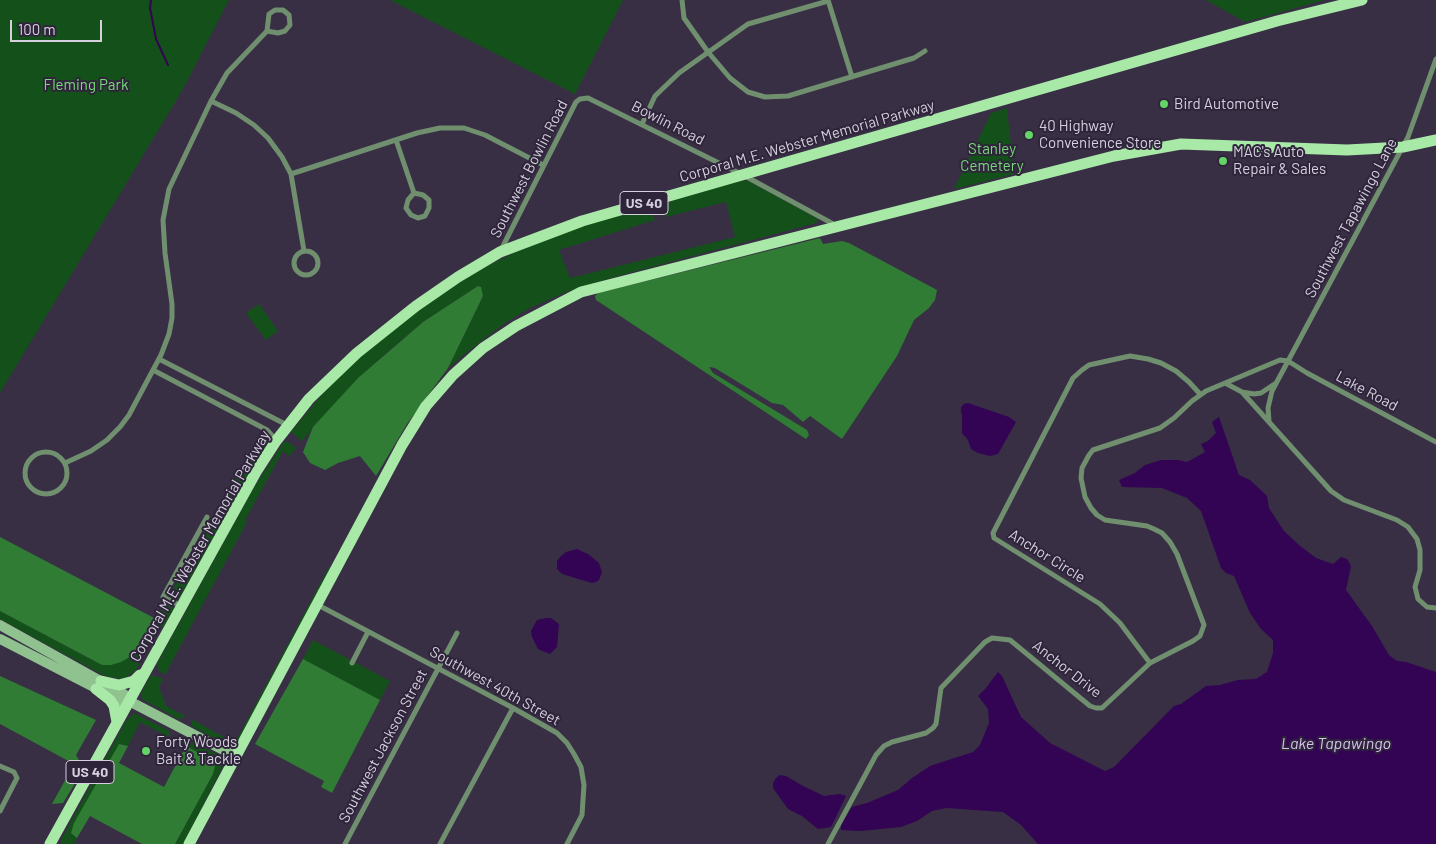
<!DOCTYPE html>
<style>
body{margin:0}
#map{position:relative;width:1436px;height:844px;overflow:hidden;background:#392f45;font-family:Barlow,sans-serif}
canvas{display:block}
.scale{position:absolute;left:10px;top:20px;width:92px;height:22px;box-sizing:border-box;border:2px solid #d5cfde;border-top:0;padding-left:6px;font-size:15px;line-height:18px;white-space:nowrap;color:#d5cfde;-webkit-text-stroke:4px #2f253b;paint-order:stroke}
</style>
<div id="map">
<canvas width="1436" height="844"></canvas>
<div class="scale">100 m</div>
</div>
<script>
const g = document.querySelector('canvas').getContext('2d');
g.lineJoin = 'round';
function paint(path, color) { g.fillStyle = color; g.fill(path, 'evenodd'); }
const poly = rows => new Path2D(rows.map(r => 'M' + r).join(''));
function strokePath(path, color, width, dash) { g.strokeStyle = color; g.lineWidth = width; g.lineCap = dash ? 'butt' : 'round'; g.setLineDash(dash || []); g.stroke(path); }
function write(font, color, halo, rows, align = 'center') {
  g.font = font + ' Barlow,sans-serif'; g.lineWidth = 4; g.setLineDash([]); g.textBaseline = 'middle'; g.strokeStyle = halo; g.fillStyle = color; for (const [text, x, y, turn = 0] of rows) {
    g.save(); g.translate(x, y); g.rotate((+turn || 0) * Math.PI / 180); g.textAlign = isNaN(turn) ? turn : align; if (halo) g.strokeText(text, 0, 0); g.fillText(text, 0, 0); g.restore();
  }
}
const green = poly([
 [0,0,229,0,183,89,0,393],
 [390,0,623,0,575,94],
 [1206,0,1325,0,1245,22],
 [1007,108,1014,174,954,189,991,113],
 [739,181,748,181,817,218,818,221,816,223,618,276,569,291,530,308,508,321,481,341,448,368,483,296,478,286,423,322,399,342,358,378,302,441,291,432,320,397,346,368,400,322,477,271,526,247,584,225,640,210,652,212,655,220,559,250,570,278,735,237,726,202,666,217,664,208,666,205,675,199],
 [259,304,278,331,266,340,246,313],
 [263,433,269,440,269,442,248,475,179,599,173,599,169,596],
 [284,442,288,442,296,448,290,456,283,451,245,520,247,522,165,675,158,670,157,664,253,489],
 [329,567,331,567,237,744,228,746,192,726,191,719,235,743],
 [166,602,174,609,165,624,157,632,136,670,128,676,122,679,105,676,0,619,0,611,102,665,111,665,130,657,138,649],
 [313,640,390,681,380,700,303,659],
 [153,675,163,679,159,687,166,706,185,716,183,718,178,719,142,699,141,693,150,677],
 [134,713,168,730,170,734,169,737,140,722,128,746,119,744,71,832,77,838,74,844,61,844,61,840,126,721],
 [184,738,220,756,224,764,183,844,175,844,213,774,212,760,179,742]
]);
const forest = poly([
 [820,238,823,244,842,241,849,243,937,290,935,300,929,308,914,320,897,356,842,439,810,416,803,422,783,405,772,403,715,368,709,367,713,373,807,430,809,435,806,439,596,300,595,296,598,293],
 [478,286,481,287,483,296,448,368,407,424,376,476,360,456,338,463,325,470,310,463,303,452,313,427,358,378,423,322],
 [0,537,156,619,138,649,130,657,121,662,111,665,102,665,0,611],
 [303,659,380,700,332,793,321,787,324,781,255,744],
 [0,676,96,720,76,755,84,769,63,803,52,804,74,764,0,724],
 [119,744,128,746,119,763,164,787,186,746,212,760,215,766,213,774,175,844,142,844,90,816,77,838,71,833,74,823]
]);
const water = poly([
 [968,403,1009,417,1016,422,998,454,990,456,978,453,971,449,968,440,962,433,962,415,961,412,961,407,964,404],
 [1219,417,1239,475,1250,480,1267,496,1269,508,1284,531,1299,545,1316,558,1333,564,1341,557,1347,559,1351,566,1346,590,1372,626,1389,655,1397,661,1406,662,1436,672,1436,844,1038,844,1021,825,1003,812,946,808,932,811,917,821,901,827,860,831,841,830,841,825,852,807,867,803,898,790,912,778,930,766,973,752,980,745,989,723,988,709,978,696,986,688,998,672,1002,676,1021,717,1050,743,1105,771,1114,767,1174,706,1181,704,1206,686,1220,685,1238,680,1256,679,1267,672,1273,653,1273,640,1261,629,1250,613,1234,576,1226,573,1221,568,1201,511,1187,498,1162,488,1122,487,1119,480,1135,473,1145,465,1161,460,1178,460,1187,462,1205,452,1201,444,1208,441,1216,433,1212,422],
 [577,549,588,554,599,563,602,572,599,580,596,582,592,583,562,574,557,569,557,561,561,556,566,552],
 [546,618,551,618,559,624,557,647,550,654,538,649,532,637,531,631,537,620],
 [780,775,786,776,803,786,824,796,840,794,846,796,831,827,818,829,802,816,788,809,773,788,773,783,776,778]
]);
const stream = poly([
 [151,0,150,8,156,39,168,65]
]);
const street = poly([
 [682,0,684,18,708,52,730,78,748,92,765,97,788,96,914,58,925,51],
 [828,0,852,77],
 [211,101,236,113,254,125,268,138,282,157,291,174,304,251],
 [642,124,655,96,679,73,748,24,828,1],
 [396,140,414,193,408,200,406,208,411,215,418,218,425,216,429,208,429,200,423,195,414,193],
 [291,174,417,133,440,128,464,128,485,135,543,165],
 [501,250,576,102,580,99,588,98,743,175,837,226],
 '294 263a12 12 0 1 1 24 0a12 12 0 1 1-24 0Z',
 [159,359,287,425],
 [153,370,267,430,276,440],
 [1225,383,1242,392,1331,491,1344,500,1397,520,1408,527,1417,539,1420,550,1420,570,1415,587,1418,599,1427,607,1436,608],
 [1242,392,1254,394,1261,393,1276,383],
 [1269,421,1268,408,1272,391,1408,137,1436,59],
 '25 473a21 21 0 1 1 42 0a21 21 0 1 1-42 0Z',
 [65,463,91,451,107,440,120,427,129,415,161,355,169,334,172,318,172,304,165,253,163,220,169,189,211,101,227,73,267,31,269,14,275,10,283,10,289,15,290,25,285,31,278,33,267,31],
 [318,605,513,708,557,733,567,743,574,754,581,767,584,785,582,815,567,844],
 [181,606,163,597,207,517],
 [352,663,368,632],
 [1150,663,1120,623,1100,604,994,538,993,533,1073,378,1082,370,1089,365,1130,356,1148,359,1161,363,1176,371,1189,382,1200,394],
 [0,766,14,772,17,778,0,811],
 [345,844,457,633],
 [440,844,513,708],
 [828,844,876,755,884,746,892,742,926,733,933,728,936,724,941,688,985,642,992,638,1010,640,1090,706,1096,708,1102,708,1150,663,1193,641,1200,636,1204,625,1201,617,1177,554,1170,542,1162,533,1154,529,1147,526,1105,520,1097,515,1091,508,1085,497,1081,478,1082,468,1089,455,1093,450,1160,428,1174,418,1192,401,1206,391,1280,360,1288,361,1307,373,1436,442]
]);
const secondary = poly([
 [0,625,124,694,129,701,235,756],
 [0,639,121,701,129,701]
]);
const primary = poly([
 [101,681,119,685,134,681,140,675],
 [96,689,110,700,114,706,117,722],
 [50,844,256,472,276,441,309,399,357,353,416,306,458,277,500,252,582,221,1277,21,1362,0],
 [189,844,402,445,426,406,453,375,483,348,516,326,581,292,1114,156,1181,144,1347,150,1403,147,1436,140]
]);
const markers = [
 [1164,104,5,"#63d468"],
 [1029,135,5,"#63d468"],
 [1223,161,5,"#63d468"],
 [146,751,5,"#63d468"]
];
const shields = [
 [644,203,48],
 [90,772,48]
];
const shieldNames = [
 ["US 40",644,203],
 ["US 40",90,772]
];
const parkNames = [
 ["Fleming Park",86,85],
 ["Stanley",992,149],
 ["Cemetery",992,166]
];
const poiNames = [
 ["Bird Automotive",1174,104],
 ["40 Highway",1039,126],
 ["Convenience Store",1039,143],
 ["MAC's Auto",1233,152],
 ["Repair & Sales",1233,169],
 ["Forty Woods",156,742],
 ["Bait & Tackle",156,759]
];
const streetNames = [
 ["Bowlin Road",668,123,27],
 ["Corporal M.E. Webster Memorial Parkway",807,141,-16],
 ["Southwest Bowlin Road",529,169,-63],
 ["Southwest Tapawingo Lane",1351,218,-62],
 ["Lake Road",1367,391,28],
 ["Corporal M.E. Webster Memorial Parkway",200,546,-60],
 ["Anchor Circle",1047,556,32],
 ["Anchor Drive",1067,669,38],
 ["Southwest 40th Street",495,686,29],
 ["Southwest Jackson Street",383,746,-62]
];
const waterNames = [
 ["Lake Tapawingo",1336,744]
];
paint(green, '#14511a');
paint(forest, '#307c35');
paint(water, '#330354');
strokePath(stream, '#330354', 2);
strokePath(street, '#708f6f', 5);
strokePath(secondary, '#90c290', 10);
strokePath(primary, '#a8e9a8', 11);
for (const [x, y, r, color] of markers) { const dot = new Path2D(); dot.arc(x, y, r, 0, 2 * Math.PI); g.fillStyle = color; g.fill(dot); strokePath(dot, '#2f253b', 2); }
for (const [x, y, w] of shields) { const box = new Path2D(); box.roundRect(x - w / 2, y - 11.5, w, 23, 4); g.fillStyle = '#2f253b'; g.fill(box); strokePath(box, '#d5cfde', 1); }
write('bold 14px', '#d5cfde', null, shieldNames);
write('15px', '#78d97a', '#2f253b', parkNames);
write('15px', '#d5cfde', '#2f253b', poiNames, 'left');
write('15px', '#d5cfde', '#2f253b', streetNames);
write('italic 16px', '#d6c3ef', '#2f253b', waterNames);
</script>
